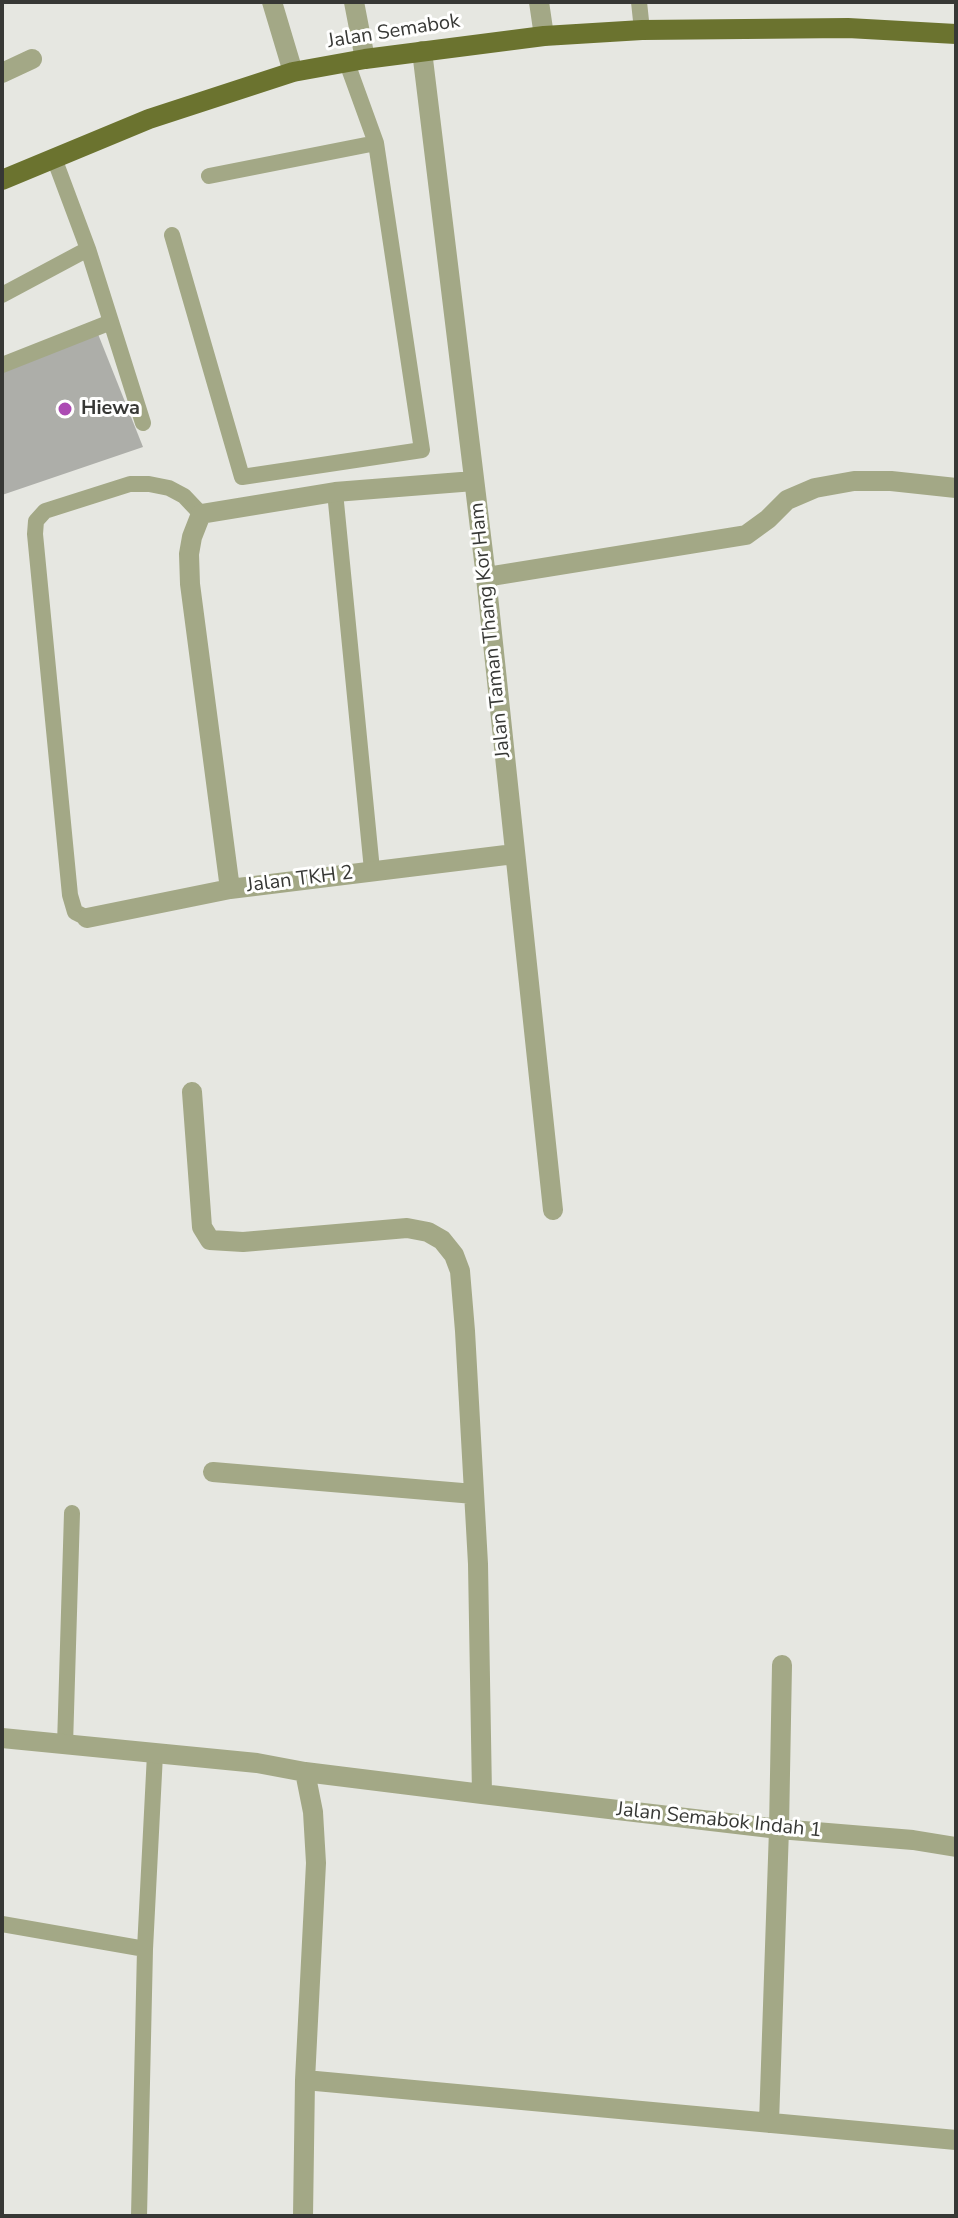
<!DOCTYPE html>
<style>
body{margin:0}
#map{position:relative;width:958px;height:2218px;overflow:hidden;background:#e6e7e1;font-family:"Nunito Sans",sans-serif}
canvas{display:block}
.frame{position:absolute;inset:0;border:4px solid #373835;pointer-events:none}
</style>
<div id="map">
<canvas width="958" height="2218"></canvas>
<div class="frame"></div>
</div>
<script>
const g = document.querySelector('canvas').getContext('2d');
g.lineJoin = 'round';
function paint(path, color) { g.fillStyle = color; g.fill(path, 'evenodd'); }
const poly = rows => new Path2D(rows.map(r => 'M' + r).join(''));
function strokePath(path, color, width, dash) { g.strokeStyle = color; g.lineWidth = width; g.lineCap = dash ? 'butt' : 'round'; g.setLineDash(dash || []); g.stroke(path); }
function write(font, color, halo, rows, align = 'center') {
  g.font = font + ' "Nunito Sans",sans-serif'; g.lineWidth = 6; g.setLineDash([]); g.textBaseline = 'middle'; g.strokeStyle = halo; g.fillStyle = color; for (const [text, x, y, turn = 0] of rows) {
    g.save(); g.translate(x, y); g.rotate((+turn || 0) * Math.PI / 180); g.textAlign = isNaN(turn) ? turn : align; if (halo) g.strokeText(text, 0, 0); g.fillText(text, 0, 0); g.restore();
  }
}
const building = poly([
 [98,334,143,447,2,495,2,372]
]);
const service = poly([
 [639,2,642,30],
 [54,158,88,249,143,423],
 [209,176,376,143],
 [172,235,242,477,422,450,376,143,347,63],
 [2,295,88,249],
 [2,365,111,322],
 [335,492,372,870],
 [87,918,75,912,70,895,35,534,36,521,45,511,130,484,149,484,169,488,184,496,201,514],
 [65,1745,72,1513],
 [2,1924,145,1949],
 [139,2216,145,1949,155,1754]
]);
const minor = poly([
 [272,2,293,72],
 [354,2,365,59],
 [539,2,544,36],
 [422,51,486,577,553,1210],
 [2,73,32,59],
 [486,577,746,535,768,519,787,500,815,488,854,481,891,481,956,488],
 [230,889,190,584,189,554,192,537,201,514,335,492,474,481],
 [87,918,230,889,514,854],
 [192,1092,202,1227,210,1240,243,1242,407,1228,428,1232,442,1240,454,1255,460,1271,465,1331,478,1564,482,1794],
 [213,1472,474,1494],
 [2,1738,257,1763,305,1772,482,1794,779,1829,913,1840,956,1847],
 [305,2080,956,2140],
 [769,2123,779,1829,782,1665],
 [303,2216,305,2080,316,1863,313,1812,305,1772]
]);
const primary = poly([
 [2,180,149,119,293,72,365,59,544,36,642,30,848,28,956,34]
]);
const markers = [
 [65,409,8,"#ac4bb3"]
];
const streetNames = [
 ["Jalan Semabok",394,32,-9],
 ["Jalan Taman Thang Kor Ham",491,630,-96],
 ["Jalan TKH 2",300,880,-7],
 ["Jalan Semabok Indah 1",719,1821,6]
];
const poiNames = [
 ["Hiewa",81,409]
];
paint(building, '#adaea9');
strokePath(service, '#a3a886', 16);
strokePath(minor, '#a3a886', 20);
strokePath(primary, '#6b732f', 20);
for (const [x, y, r, color] of markers) { const dot = new Path2D(); dot.arc(x, y, r, 0, 2 * Math.PI); g.fillStyle = color; g.fill(dot); strokePath(dot, '#fffffe', 3); }
write('20px', '#373835', '#fffffe', streetNames);
write('bold 20px', '#373835', '#fffffe', poiNames, 'left');
</script>
